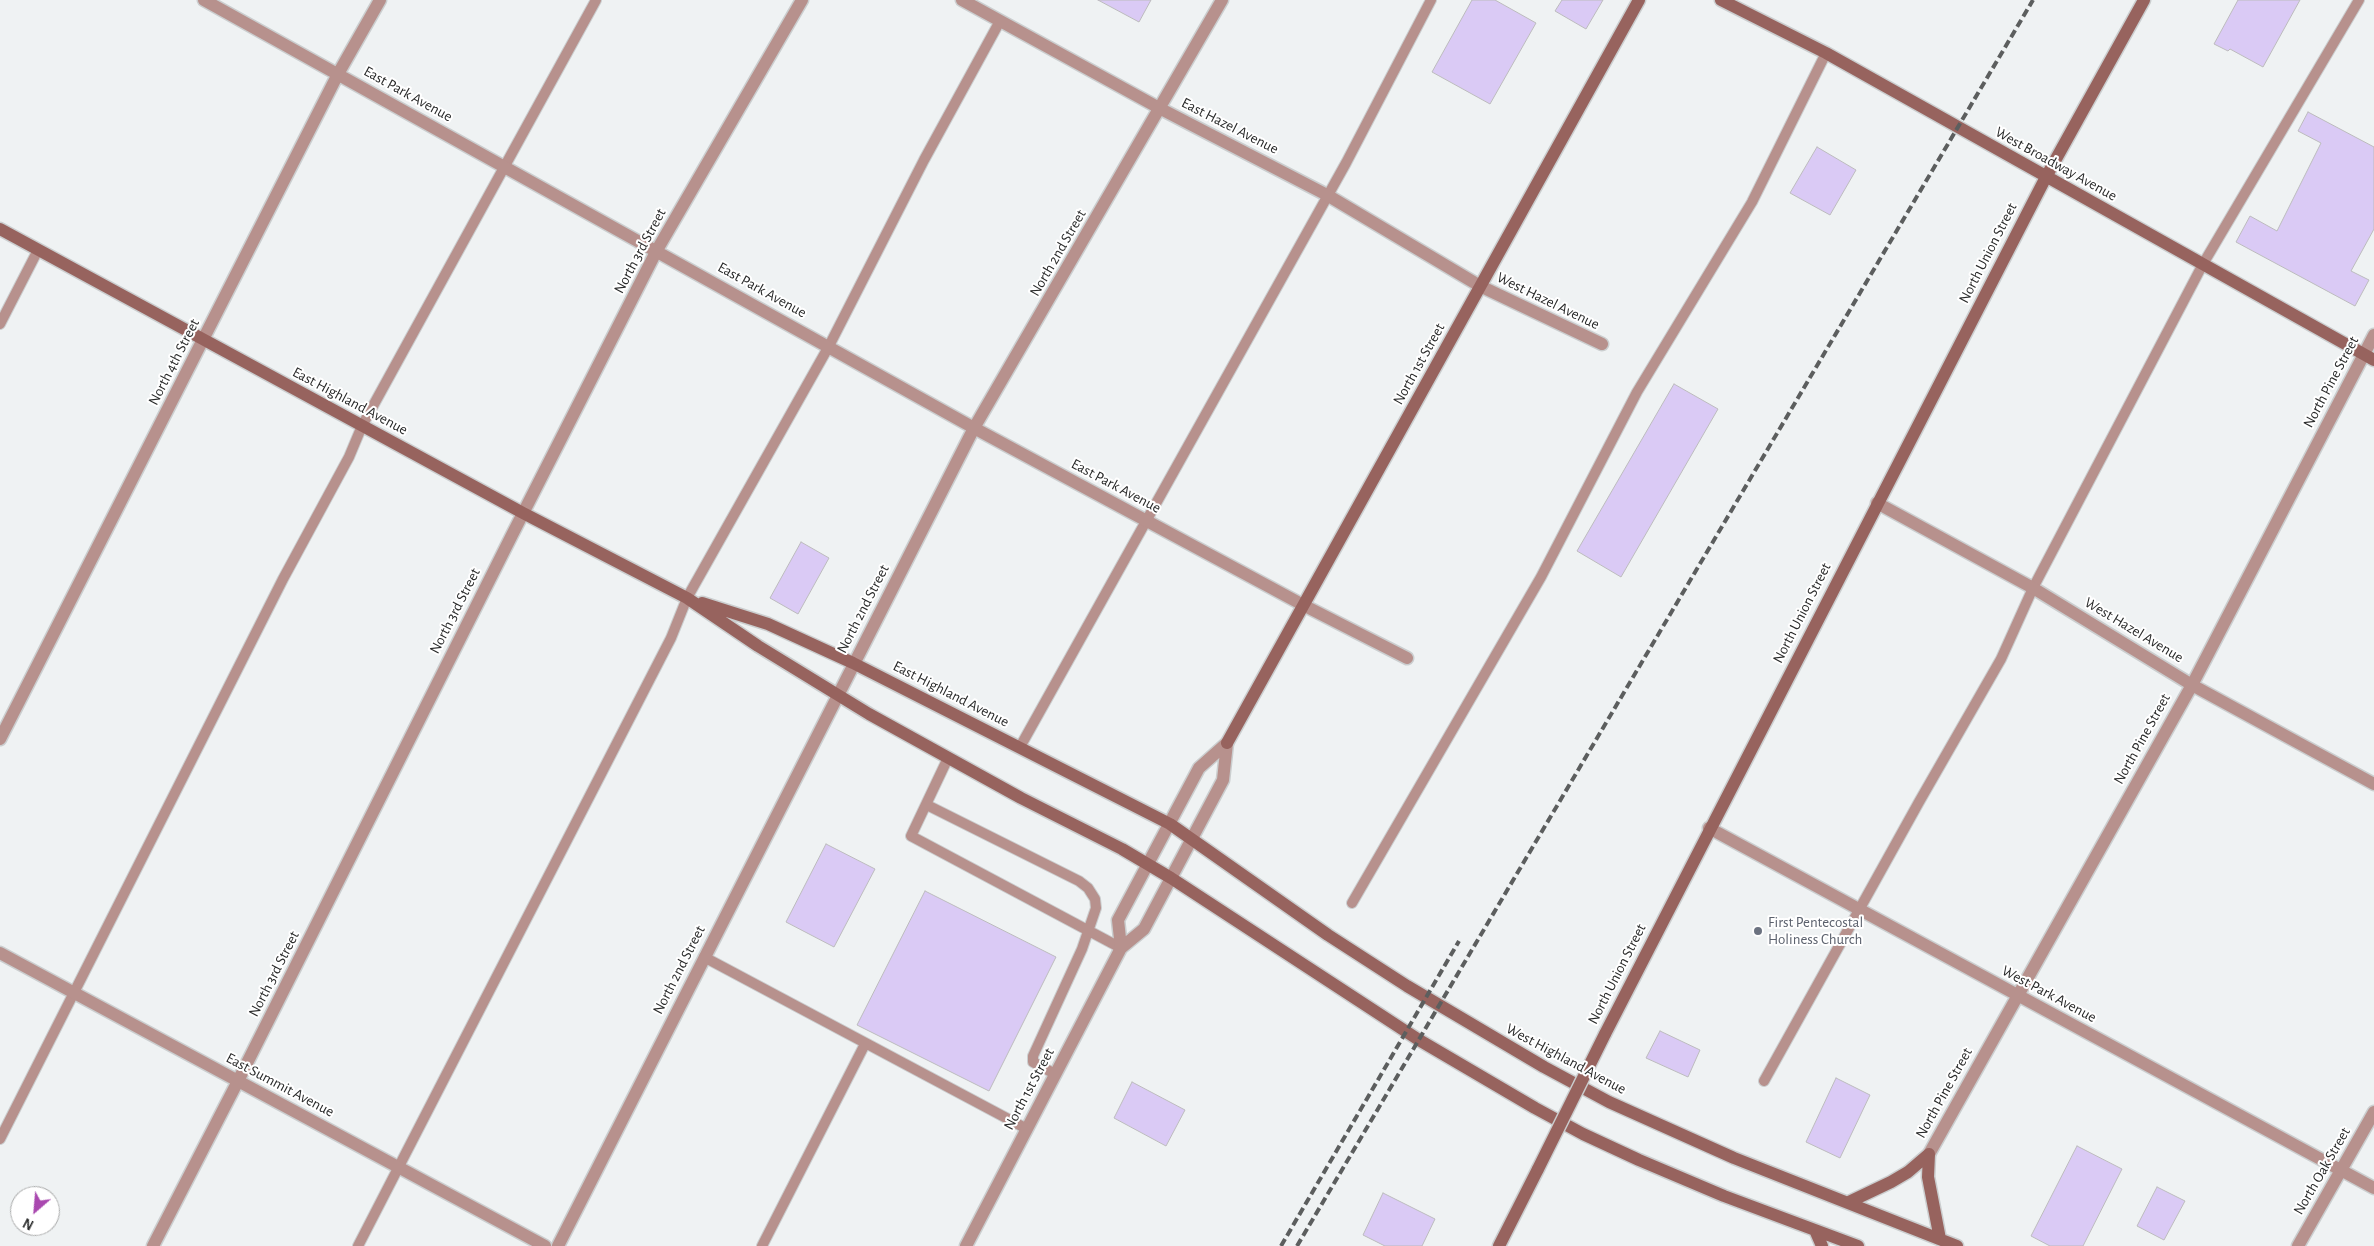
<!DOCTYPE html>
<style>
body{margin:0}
#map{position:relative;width:2374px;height:1246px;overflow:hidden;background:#eff2f3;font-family:"Alegreya Sans",sans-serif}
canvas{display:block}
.north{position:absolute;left:10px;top:1186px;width:50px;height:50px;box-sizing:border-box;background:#fff;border:1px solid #a9aaaa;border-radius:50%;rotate:207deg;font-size:14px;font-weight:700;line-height:20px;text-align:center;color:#292a2a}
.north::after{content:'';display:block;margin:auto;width:18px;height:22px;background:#a948af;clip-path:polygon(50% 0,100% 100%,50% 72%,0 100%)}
</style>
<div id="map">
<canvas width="2374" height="1246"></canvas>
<div class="north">N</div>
</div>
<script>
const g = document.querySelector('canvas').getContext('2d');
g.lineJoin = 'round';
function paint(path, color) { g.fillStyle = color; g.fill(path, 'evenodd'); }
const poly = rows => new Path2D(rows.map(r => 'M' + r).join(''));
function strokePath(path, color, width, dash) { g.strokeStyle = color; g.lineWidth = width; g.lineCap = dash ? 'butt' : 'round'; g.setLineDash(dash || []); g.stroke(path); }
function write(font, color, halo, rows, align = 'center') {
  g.font = font + ' "Alegreya Sans",sans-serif'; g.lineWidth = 4; g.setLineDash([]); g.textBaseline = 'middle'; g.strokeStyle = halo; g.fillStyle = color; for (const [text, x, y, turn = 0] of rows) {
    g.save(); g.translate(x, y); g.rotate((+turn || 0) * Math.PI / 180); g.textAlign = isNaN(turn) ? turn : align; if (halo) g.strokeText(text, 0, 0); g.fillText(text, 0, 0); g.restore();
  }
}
const building = poly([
 [1098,0,1151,0,1139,22,1098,0],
 [1472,0,1495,0,1536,23,1490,104,1432,72,1472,0],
 [1562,0,1603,0,1586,29,1555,11,1562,0],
 [2238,0,2300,0,2263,67,2230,49,2228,51,2214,44,2238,0],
 [2308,112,2374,147,2374,229,2351,271,2369,280,2355,306,2236,242,2250,216,2277,231,2321,143,2298,131,2308,112],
 [1817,147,1856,170,1830,215,1790,193,1817,147],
 [1674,384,1718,409,1621,577,1577,551,1674,384],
 [801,542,829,558,798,614,770,598,801,542],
 [826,844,875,869,834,947,786,922,826,844],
 [925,891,1056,957,989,1091,857,1025,925,891],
 [1660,1031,1700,1050,1688,1077,1646,1058,1660,1031],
 [1836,1078,1870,1095,1840,1158,1806,1142,1836,1078],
 [1132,1082,1185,1110,1166,1146,1114,1118,1132,1082],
 [2077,1146,2122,1169,2083,1246,2050,1246,2031,1236,2077,1146],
 [2157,1187,2185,1201,2164,1240,2137,1226,2157,1187],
 [1383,1193,1435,1219,1422,1246,1385,1246,1363,1235,1383,1193]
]);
const lane = poly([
 [0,324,38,250],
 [1020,747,1346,163,1431,0],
 [948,758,911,836,1121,948],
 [927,805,1079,881,1088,888,1095,899,1096,908,1082,949,1033,1056,1033,1062,1055,1074],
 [1352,903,1541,577,1637,392,1752,202,1826,53],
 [704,957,1027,1129],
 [1764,1081,1919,802,2001,659,2033,588,2203,264,2359,0],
 [0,1139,283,579,349,457,362,426,596,0],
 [358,1246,671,638,687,598,829,346,924,160,1000,21],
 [762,1246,865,1044]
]);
const street = poly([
 [204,0,974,428,1305,606,1407,658],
 [962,0,1161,109,1327,195,1480,286,1602,344],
 [1877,503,2033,588,2192,685,2374,784],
 [0,739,338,74,380,0],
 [1709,828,2374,1188],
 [1121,948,1118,920,1199,768,1227,743],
 [0,953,545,1246],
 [1929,1154,2192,685,2374,335],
 [153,1246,238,1081,512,535,657,250,802,0],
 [558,1246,974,428,1222,0],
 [966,1246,1121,948,1144,929,1223,780,1227,743],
 [2298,1246,2374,1112]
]);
const secondary = poly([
 [1721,0,1826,53,2374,360],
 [0,229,523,513,687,598,758,646,869,714,1021,798,1122,849,1171,878,1419,1040,1535,1108,1583,1134,1639,1160,1724,1196,1858,1246],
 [702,603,768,624,853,663,1170,824,1328,935,1407,986,1544,1067,1609,1102,1734,1158,1957,1246],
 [1227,743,1639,0],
 [1605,1034,2046,177,2144,0],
 [1929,1154,1928,1177,1940,1239],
 [1849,1202,1891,1182,1908,1172,1929,1154],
 [1815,1230,1822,1246],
 [1499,1246,1538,1169]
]);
const rail = poly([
 [1281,1246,1459,941],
 [1297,1246,2033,0]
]);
const secondaryBridge = poly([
 [1538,1169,1605,1034]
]);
const markers = [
 [1758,931,5,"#6b7280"]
];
const streetNames = [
 ["East Park Avenue",408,94,29],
 ["East Hazel Avenue",1230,126,27],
 ["West Broadway Avenue",2056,164,29],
 ["North 3rd Street",640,251,-62],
 ["North 2nd Street",1058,253,-60],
 ["North Union Street",1988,253,-63],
 ["East Park Avenue",762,290,29],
 ["West Hazel Avenue",1548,301,26],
 ["North 4th Street",174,362,-63],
 ["North 1st Street",1419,364,-61],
 ["North Pine Street",2331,382,-62],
 ["East Highland Avenue",350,401,28],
 ["East Park Avenue",1116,486,28],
 ["North 2nd Street",863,609,-63],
 ["North 3rd Street",455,611,-63],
 ["North Union Street",1802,613,-63],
 ["West Hazel Avenue",2134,630,31],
 ["East Highland Avenue",951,694,27],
 ["North Pine Street",2142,739,-61],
 ["North 2nd Street",679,970,-63],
 ["North 3rd Street",274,974,-63],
 ["North Union Street",1617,974,-63],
 ["West Park Avenue",2049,994,28],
 ["West Highland Avenue",1566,1059,28],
 ["East Summit Avenue",280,1085,28],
 ["North 1st Street",1029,1089,-62],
 ["North Pine Street",1944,1093,-61],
 ["North Oak Street",2322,1171,-60]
];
const worshipNames = [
 ["First Pentecostal",1768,922],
 ["Holiness Church",1768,939]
];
paint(building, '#dacaf5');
strokePath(building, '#bcbbbd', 1);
strokePath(lane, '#cbcecf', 12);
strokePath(street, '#cbcecf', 15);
strokePath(secondary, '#cbcecf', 15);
strokePath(lane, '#b7918d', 10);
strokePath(street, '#b7918d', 12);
strokePath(secondary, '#97635e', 12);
strokePath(rail, '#5c5e5e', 4, [8, 4]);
strokePath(secondaryBridge, '#cbcecf', 15, []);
strokePath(secondaryBridge, '#97635e', 12);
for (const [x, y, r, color] of markers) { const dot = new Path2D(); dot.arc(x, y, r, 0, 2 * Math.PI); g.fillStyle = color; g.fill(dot); strokePath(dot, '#fff', 2); }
write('15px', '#292a2a', '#fff', streetNames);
write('15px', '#5b616d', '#fff', worshipNames, 'left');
</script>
